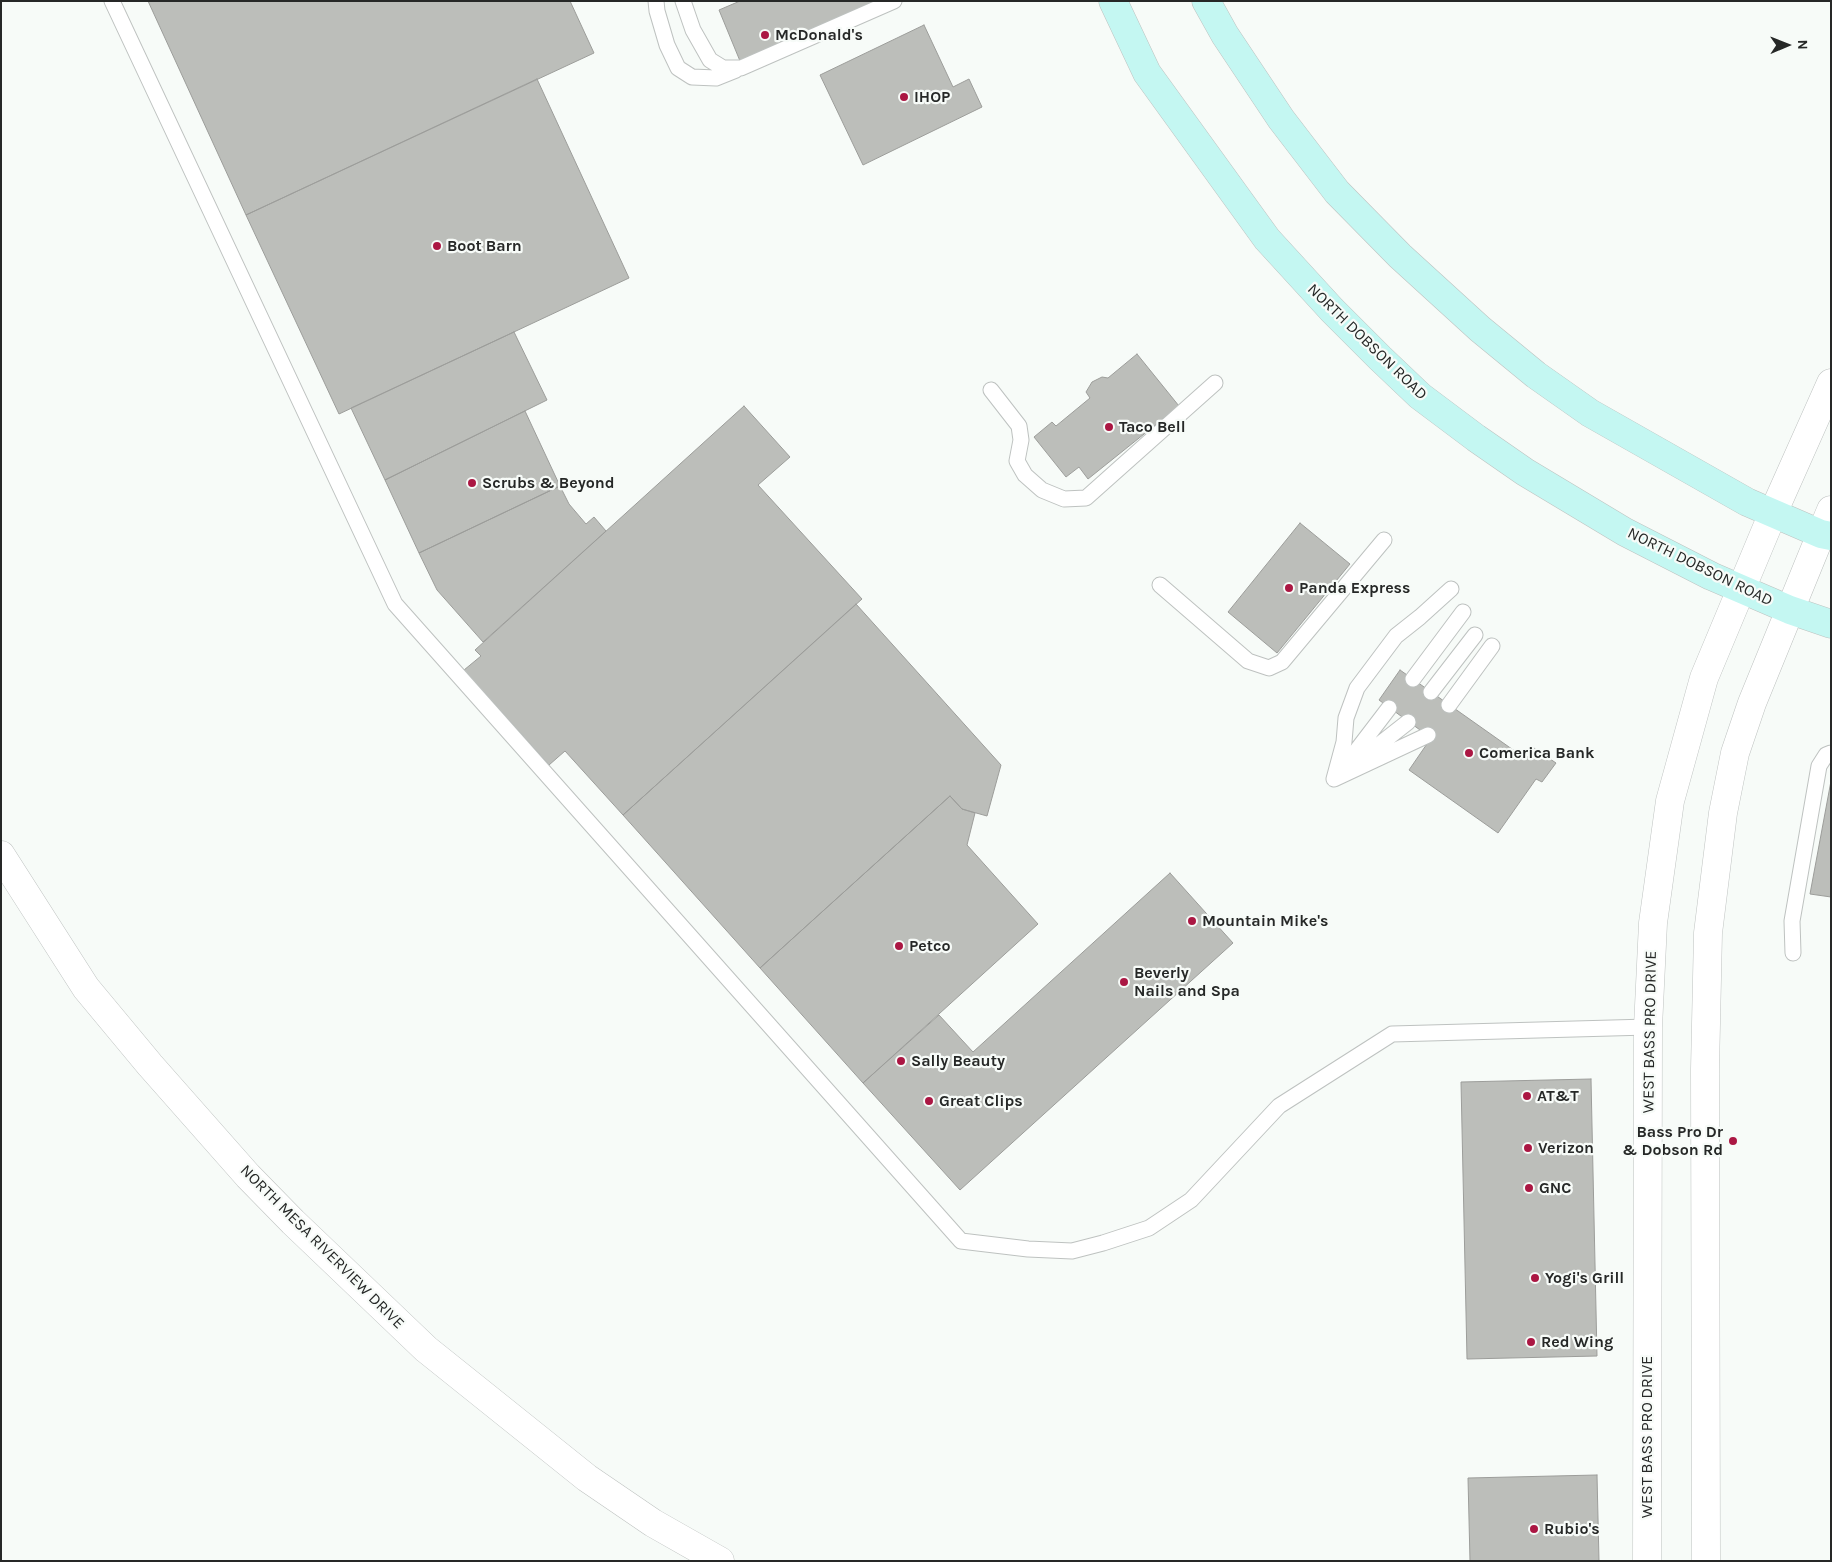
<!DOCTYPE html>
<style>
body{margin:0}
#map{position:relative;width:1832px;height:1562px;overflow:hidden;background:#f7fbf8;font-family:Karla,sans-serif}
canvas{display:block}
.frame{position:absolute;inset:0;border:2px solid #262827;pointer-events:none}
.north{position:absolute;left:1762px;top:20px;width:50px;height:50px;-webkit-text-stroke:4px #f7fbf8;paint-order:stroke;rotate:89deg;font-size:14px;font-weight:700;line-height:20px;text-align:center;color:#262827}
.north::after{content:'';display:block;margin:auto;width:18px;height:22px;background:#262827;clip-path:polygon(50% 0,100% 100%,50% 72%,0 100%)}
</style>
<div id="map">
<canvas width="1832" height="1562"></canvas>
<div class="frame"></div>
<div class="north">N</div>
</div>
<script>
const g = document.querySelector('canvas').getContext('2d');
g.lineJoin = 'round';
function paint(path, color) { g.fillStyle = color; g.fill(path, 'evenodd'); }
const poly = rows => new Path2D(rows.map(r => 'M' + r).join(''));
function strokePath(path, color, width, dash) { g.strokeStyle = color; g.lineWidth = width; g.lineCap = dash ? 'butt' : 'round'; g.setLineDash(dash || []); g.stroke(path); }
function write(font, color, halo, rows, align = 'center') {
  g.font = font + ' Karla,sans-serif'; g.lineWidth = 4.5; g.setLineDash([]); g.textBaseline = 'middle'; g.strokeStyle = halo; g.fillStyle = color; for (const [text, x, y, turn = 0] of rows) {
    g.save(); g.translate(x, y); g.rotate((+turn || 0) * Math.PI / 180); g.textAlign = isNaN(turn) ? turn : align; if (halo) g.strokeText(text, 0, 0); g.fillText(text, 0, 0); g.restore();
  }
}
const building = poly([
 [148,1,570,1,594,53,246,215,148,1],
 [740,1,873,1,874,5,740,61,719,10,740,1],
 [924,25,953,87,969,79,982,107,863,165,820,75,924,25],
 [537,79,629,278,339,414,246,215,537,79],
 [514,332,547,400,385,480,351,408,514,332],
 [1137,354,1179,406,1088,479,1079,467,1066,477,1034,437,1052,422,1056,426,1090,398,1086,392,1092,382,1102,377,1108,378,1137,354],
 [744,406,790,457,758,485,862,599,623,815,565,751,549,765,464,670,481,656,475,650,744,406],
 [525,411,560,486,419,553,385,480,525,411],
 [560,486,569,504,586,524,594,517,606,531,483,642,437,590,419,553,560,486],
 [1300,523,1350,564,1277,653,1228,612,1300,523],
 [856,604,1001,765,987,816,962,809,950,796,760,968,623,815,856,604],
 [1400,670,1526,759,1534,748,1556,763,1542,782,1536,779,1498,833,1409,770,1431,738,1379,700,1400,670],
 [1831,781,1831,897,1810,894,1831,781],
 [950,796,962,809,975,813,967,845,1038,924,863,1083,760,968,950,796],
 [1170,873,1233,943,960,1190,863,1083,939,1015,973,1052,1170,873],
 [1591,1079,1597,1356,1467,1359,1461,1082,1591,1079],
 [1597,1475,1599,1561,1470,1561,1468,1478,1597,1475]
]);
const service = poly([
 [112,1,395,604,961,1241,1028,1249,1072,1251,1103,1243,1149,1228,1191,1200,1279,1106,1392,1034,1648,1027],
 [656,1,657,11,667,45,678,68,692,77,716,78,736,70],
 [683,1,693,30,710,60,723,68,741,68,894,1],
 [991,390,1019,426,1021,440,1017,461,1025,475,1042,490,1064,499,1086,498,1215,383],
 [1160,585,1248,661,1269,668,1282,662,1384,540],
 [1413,679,1463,612],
 [1431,692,1475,635],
 [1449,705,1492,646],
 [1357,762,1408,722],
 [1347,763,1389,708],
 [1334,779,1344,742,1346,718,1357,688,1396,636,1420,617,1451,589],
 [1334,779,1428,735],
 [1793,953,1792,921,1819,766,1826,755,1831,753]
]);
const minor = poly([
 [1773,513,1831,383],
 [1821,534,1831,510],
 [1,855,86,988,150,1065,248,1176,293,1222,426,1349,587,1478,653,1523,720,1561]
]);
const tertiary = poly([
 [1647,1561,1648,1027,1653,923,1670,801,1704,678,1773,513],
 [1706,1561,1705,1069,1708,933,1723,813,1735,753,1752,703,1821,534]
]);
const secondary = poly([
 [1113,1,1147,73,1267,239,1332,310,1380,358,1420,396,1476,438,1525,472,1625,532,1711,576,1790,610,1831,624],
 [1206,1,1225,35,1281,119,1337,192,1400,256,1480,329,1536,375,1590,413,1747,502,1821,534,1831,536]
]);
const markers = [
 [765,35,5,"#ab1743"],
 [904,97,5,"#ab1743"],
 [437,246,5,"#ab1743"],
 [1109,427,5,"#ab1743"],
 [472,483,5,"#ab1743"],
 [1289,588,5,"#ab1743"],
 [1469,753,5,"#ab1743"],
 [1192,921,5,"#ab1743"],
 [899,946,5,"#ab1743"],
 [1124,982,5,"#ab1743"],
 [901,1061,5,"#ab1743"],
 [1527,1096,5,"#ab1743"],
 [929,1101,5,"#ab1743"],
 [1733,1141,5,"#ab1743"],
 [1528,1148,5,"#ab1743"],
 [1529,1188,5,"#ab1743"],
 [1535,1278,5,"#ab1743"],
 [1531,1342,5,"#ab1743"],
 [1534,1529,5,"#ab1743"]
];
const poiNames = [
 ["McDonald's",775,35],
 ["IHOP",914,97],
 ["Boot Barn",447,246],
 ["Taco Bell",1119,427],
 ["Scrubs & Beyond",482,483],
 ["Panda Express",1299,588],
 ["Comerica Bank",1479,753],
 ["Mountain Mike's",1202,921],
 ["Petco",909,946],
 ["Beverly",1134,973],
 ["Nails and Spa",1134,991],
 ["Sally Beauty",911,1061],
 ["AT&T",1537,1096],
 ["Great Clips",939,1101],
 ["Bass Pro Dr",1723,1132,"right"],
 ["& Dobson Rd",1723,1150,"right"],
 ["Verizon",1538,1148],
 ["GNC",1539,1188],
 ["Yogi's Grill",1545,1278],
 ["Red Wing",1541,1342],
 ["Rubio's",1544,1529]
];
const streetNames = [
 ["NORTH DOBSON ROAD",1367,342,44],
 ["NORTH DOBSON ROAD",1700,567,26],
 ["WEST BASS PRO DRIVE",1650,1032,-89],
 ["NORTH MESA RIVERVIEW DRIVE",322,1247,45],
 ["WEST BASS PRO DRIVE",1647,1437,-90]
];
paint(building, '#bcbeba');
strokePath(building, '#9c9d9a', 1);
strokePath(service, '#bec2c0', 17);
strokePath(minor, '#bec2c0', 29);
strokePath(tertiary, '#bec2c0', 29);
strokePath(secondary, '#bec2c0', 29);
strokePath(service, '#fff', 15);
strokePath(minor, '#fff', 28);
strokePath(tertiary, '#fff', 28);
strokePath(secondary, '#c4f7f2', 28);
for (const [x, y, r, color] of markers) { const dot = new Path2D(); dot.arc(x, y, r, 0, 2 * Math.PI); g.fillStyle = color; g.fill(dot); strokePath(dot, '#f7fbf8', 2); }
write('bold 16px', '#262827', '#f7fbf8', poiNames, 'left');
write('16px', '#262827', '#f7fbf8', streetNames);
</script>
